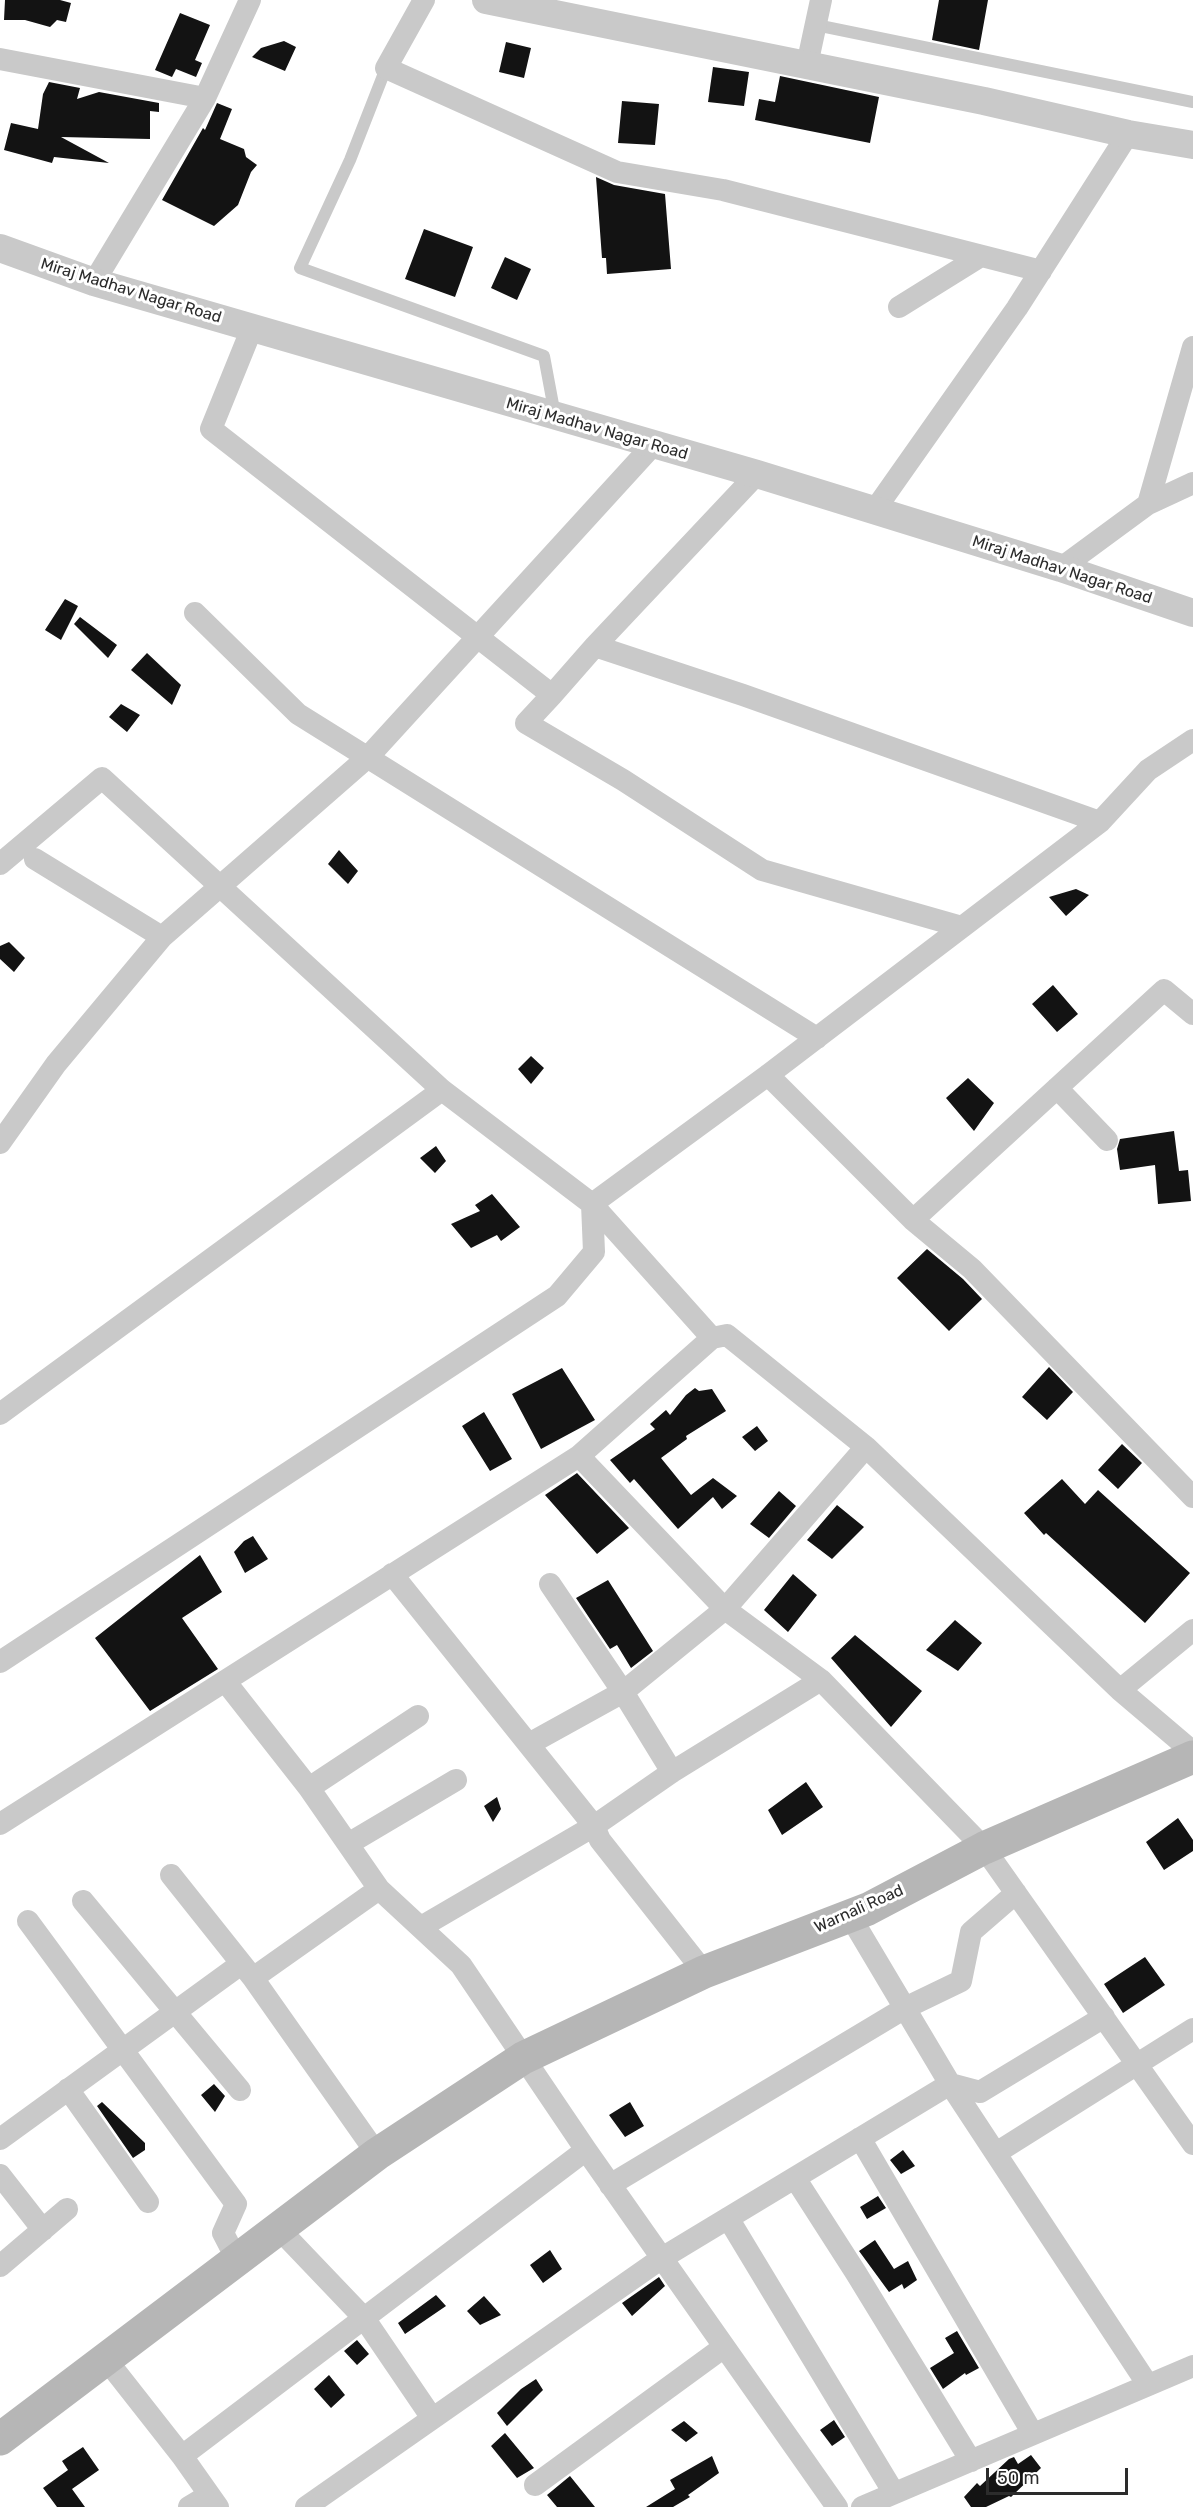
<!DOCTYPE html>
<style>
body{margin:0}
#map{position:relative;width:1193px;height:2507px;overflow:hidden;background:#fff;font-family:Rubik,sans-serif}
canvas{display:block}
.scale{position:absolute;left:986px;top:2468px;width:142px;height:27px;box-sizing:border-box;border:3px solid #2c2c2c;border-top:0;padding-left:8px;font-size:18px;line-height:21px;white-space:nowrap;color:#2c2c2c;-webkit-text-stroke:4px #fff;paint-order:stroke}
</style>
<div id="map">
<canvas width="1193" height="2507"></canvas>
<div class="scale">50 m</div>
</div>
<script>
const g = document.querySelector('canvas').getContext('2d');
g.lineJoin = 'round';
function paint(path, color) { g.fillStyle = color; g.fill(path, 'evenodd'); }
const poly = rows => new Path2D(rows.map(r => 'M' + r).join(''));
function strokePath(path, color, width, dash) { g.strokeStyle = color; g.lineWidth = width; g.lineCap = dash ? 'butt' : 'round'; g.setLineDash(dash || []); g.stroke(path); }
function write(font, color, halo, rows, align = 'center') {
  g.font = font + ' Rubik,sans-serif'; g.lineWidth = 6; g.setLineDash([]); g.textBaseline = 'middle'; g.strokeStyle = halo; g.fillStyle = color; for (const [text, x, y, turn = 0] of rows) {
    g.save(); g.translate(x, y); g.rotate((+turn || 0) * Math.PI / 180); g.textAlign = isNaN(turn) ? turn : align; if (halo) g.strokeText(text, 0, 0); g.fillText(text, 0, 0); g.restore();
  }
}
const building = poly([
 [5,0,60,0,71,3,66,22,57,20,50,27,25,20,4,20],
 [939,0,988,0,979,50,932,40],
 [180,13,210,25,195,60,202,63,196,77,176,69,172,77,155,70],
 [284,41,296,47,285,71,252,57,261,48],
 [506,42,531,48,524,78,499,72],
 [713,67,749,72,744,106,708,102],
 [780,76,879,97,870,143,755,120,759,99,775,102],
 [49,82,80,88,77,99,99,92,159,103,159,112,150,111,150,139,61,137,109,163,54,157,52,163,4,150,11,123,38,129,43,94],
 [622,101,659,104,655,145,618,143],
 [217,103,232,109,220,139,244,149,246,157,257,165,251,172,238,205,214,226,162,200,203,128,205,130],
 [596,177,614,185,665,194,671,269,607,274,606,258,602,258],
 [424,229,473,247,455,297,405,279],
 [505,257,531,269,517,300,491,288],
 [65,599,78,606,61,640,45,630],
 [80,617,117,645,108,658,74,624],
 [147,653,181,685,172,705,131,670],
 [121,704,140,715,127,732,109,717],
 [339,850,358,871,348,884,328,864],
 [1076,889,1089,895,1066,916,1049,897],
 [9,942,25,958,14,972,0,959,0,946],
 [1053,985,1078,1014,1057,1032,1032,1004],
 [531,1056,544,1068,531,1084,518,1069],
 [968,1078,994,1103,974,1131,946,1098],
 [1174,1131,1179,1171,1188,1170,1191,1201,1158,1204,1155,1165,1120,1170,1117,1149,1120,1139],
 [436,1146,446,1161,435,1173,420,1158],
 [492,1194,520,1227,501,1241,497,1235,471,1248,451,1224,480,1211,475,1205],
 [927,1249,963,1279,982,1299,949,1331,897,1278],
 [1049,1367,1073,1392,1047,1420,1022,1397],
 [562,1368,595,1420,541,1449,512,1394],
 [695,1388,699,1391,712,1389,726,1411,686,1436,687,1439,661,1458,691,1495,713,1478,737,1496,722,1509,713,1497,678,1529,634,1479,630,1483,610,1460,655,1429,650,1424,666,1410,670,1415,686,1395],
 [484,1412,512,1459,490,1471,462,1426],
 [757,1426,768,1441,755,1451,742,1437],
 [1122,1444,1142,1463,1118,1489,1098,1470],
 [577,1473,629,1528,597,1554,545,1495],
 [1062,1479,1085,1504,1098,1490,1190,1573,1145,1623,1046,1533,1044,1535,1024,1513],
 [779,1491,796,1506,769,1538,750,1524],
 [837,1505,864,1527,832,1559,807,1540],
 [253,1536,268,1559,245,1573,234,1552,244,1541],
 [200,1555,222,1592,182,1618,218,1669,150,1711,95,1638],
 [793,1574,817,1595,788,1632,764,1610],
 [608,1580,653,1651,631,1668,617,1645,610,1649,576,1598],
 [955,1620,982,1643,958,1671,926,1650],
 [855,1635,922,1691,891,1727,831,1658],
 [806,1782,823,1807,782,1835,768,1810],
 [497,1797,501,1809,493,1822,484,1806],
 [1178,1818,1193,1840,1193,1851,1164,1870,1146,1842],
 [1145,1957,1165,1985,1123,2013,1104,1984],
 [214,2084,225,2096,215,2112,201,2095],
 [102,2102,145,2143,145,2150,133,2158,97,2106],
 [630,2102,644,2126,625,2137,609,2115],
 [903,2150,915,2166,901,2174,890,2160],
 [878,2196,886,2208,867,2219,860,2207],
 [875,2240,894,2269,908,2261,917,2280,904,2289,902,2284,889,2292,859,2251],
 [550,2250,562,2269,543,2283,530,2265],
 [659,2277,665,2286,632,2316,622,2303],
 [436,2295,446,2306,405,2334,398,2323],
 [484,2296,501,2315,480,2325,467,2311],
 [957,2331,979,2368,966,2375,965,2373,943,2389,930,2368,954,2353,945,2338],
 [357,2340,369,2354,357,2365,344,2351],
 [329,2375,345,2395,331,2408,314,2389],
 [536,2379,543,2390,507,2426,497,2413,521,2389],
 [834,2420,845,2437,832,2446,820,2430],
 [684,2421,698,2433,686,2442,671,2430],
 [505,2433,534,2468,517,2478,491,2446],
 [83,2447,99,2470,72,2489,85,2507,57,2507,43,2488,68,2470,62,2461],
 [1031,2455,1041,2468,1011,2497,1009,2496,986,2507,971,2507,964,2497,977,2483,980,2486,1009,2459,1014,2457,1018,2464],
 [712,2456,719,2473,688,2495,690,2497,673,2507,646,2507,675,2489,670,2480],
 [570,2476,595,2507,557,2507,547,2495]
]);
const service = poly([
 [816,25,1193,102],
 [386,68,350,160,300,268,544,356,555,415]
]);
const minor = poly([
 [424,0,386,68,617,172,723,190,1041,271],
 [0,59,205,98],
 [807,65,821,0],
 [94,282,205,98,250,0],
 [899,307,981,256],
 [252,328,211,429,552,695,526,723,623,780,762,870,962,927],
 [757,474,595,646,743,695,1100,822],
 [1148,504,1193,347],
 [874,511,1017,308,1128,134],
 [1061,568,1148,504,1193,483],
 [195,613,298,714,817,1038],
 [552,695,595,646],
 [35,859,162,937,368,757,653,445],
 [0,864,102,778,442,1090,592,1204,712,1338,727,1335,866,1447,1120,1690,1193,1752],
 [768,1075,913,1220,972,1269,1193,1497],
 [1057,1088,1107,1140],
 [0,1143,56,1064,162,937],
 [913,1220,1164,990,1193,1014],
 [0,1414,442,1090],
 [579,1456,725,1609,821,1680,984,1848,1193,2144],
 [392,1574,594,1826,421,1927],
 [0,1662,557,1296,594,1252,592,1204,768,1075,1100,822,1148,770,1193,740],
 [1120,1690,1193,1630],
 [529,1744,623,1692,550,1584],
 [672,1772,623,1692,725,1609,866,1447],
 [309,1788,418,1716],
 [0,1824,579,1456,712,1338],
 [348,1844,456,1780],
 [171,1875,253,1978,379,1889,309,1788,225,1681],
 [379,1889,461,1965,586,2150,837,2507],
 [83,1901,240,2090],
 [850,1916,950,2084,1148,2385],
 [28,1921,236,2204,223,2233,237,2260],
 [704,1972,600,1840,594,1826,672,1772,821,1680],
 [253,1978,377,2154],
 [68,2089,148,2202],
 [860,2138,1033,2434],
 [0,2139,241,1964],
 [996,2153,1193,2029],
 [0,2175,43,2230],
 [795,2178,856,2273,971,2461],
 [610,2185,905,2008,961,1981,971,1932,1016,1893],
 [728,2218,894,2493],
 [279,2229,364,2318,432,2418],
 [0,2266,67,2209],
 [105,2358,182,2456,586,2150],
 [182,2456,218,2507],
 [535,2485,724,2347],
 [189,2507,209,2495],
 [306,2507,662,2258,950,2084,980,2092,1104,2017],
 [862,2507,1193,2366]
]);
const tertiary = poly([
 [486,0,984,101,1128,134,1193,145],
 [0,248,94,282,757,474,1061,568,1193,613]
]);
const secondary = poly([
 [0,2439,377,2154,523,2058,704,1972,868,1909,984,1848,1193,1757]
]);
const streetNames = [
 ["Miraj Madhav Nagar Road",131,291,17],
 ["Miraj Madhav Nagar Road",597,429,16],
 ["Miraj Madhav Nagar Road",1062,570,18],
 ["Warnali Road",859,1909,-24]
];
paint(building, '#131313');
strokePath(service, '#c9c9c9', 12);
strokePath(minor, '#c9c9c9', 22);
strokePath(tertiary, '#c9c9c9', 28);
strokePath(secondary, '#b6b6b6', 33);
write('16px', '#2c2c2c', '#fff', streetNames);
</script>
